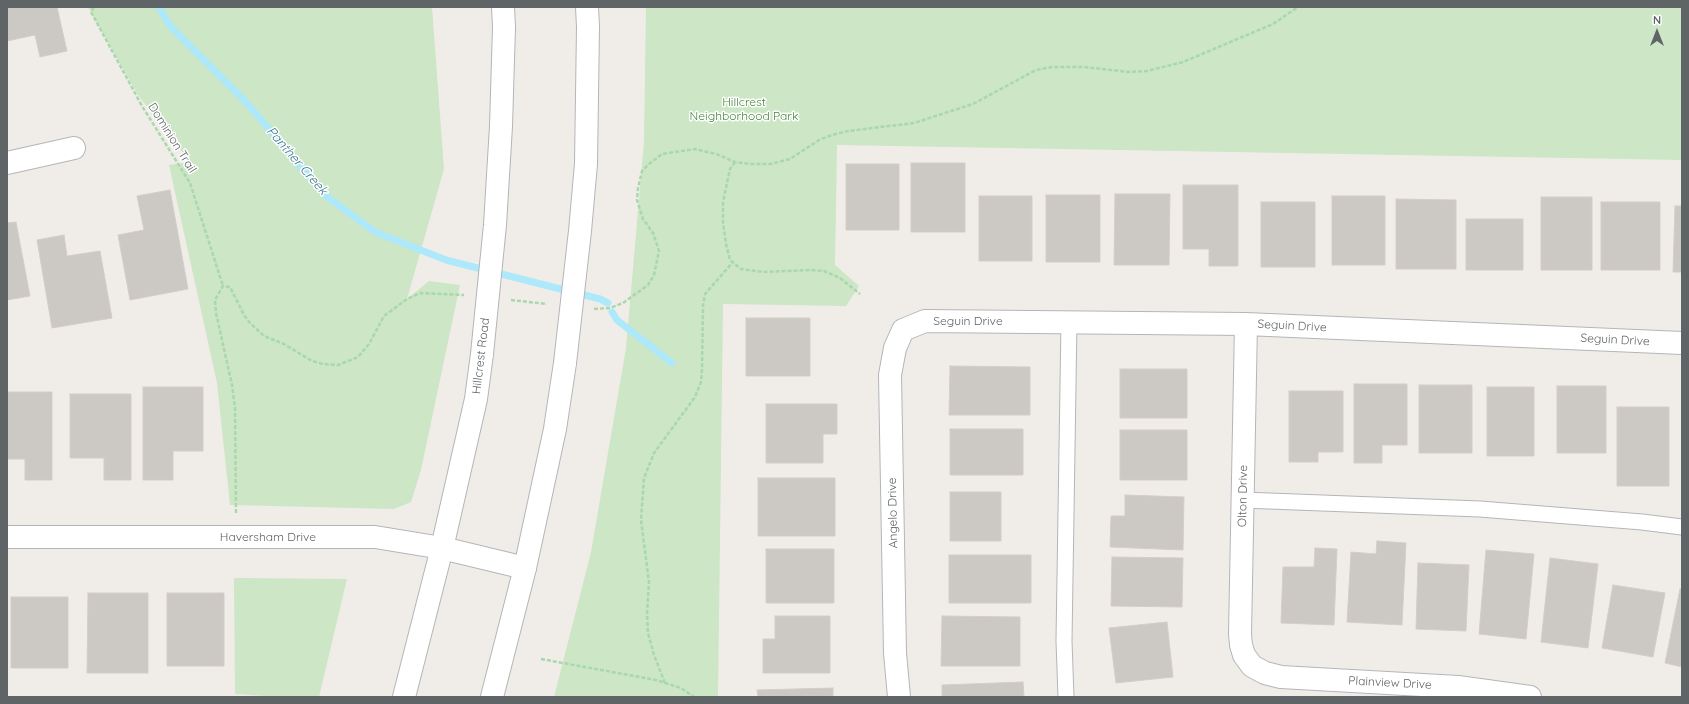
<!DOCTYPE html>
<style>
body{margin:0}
#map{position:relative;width:1689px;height:704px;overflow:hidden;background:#f0ede8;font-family:Quicksand,sans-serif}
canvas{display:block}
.frame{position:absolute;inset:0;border:8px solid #5f6467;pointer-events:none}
.north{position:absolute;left:1637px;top:12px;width:40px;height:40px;-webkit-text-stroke:3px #fff;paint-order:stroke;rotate:0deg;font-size:11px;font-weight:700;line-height:16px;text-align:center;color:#5f6467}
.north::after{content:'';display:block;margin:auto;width:14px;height:18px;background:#5f6467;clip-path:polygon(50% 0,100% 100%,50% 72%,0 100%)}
</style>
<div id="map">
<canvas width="1689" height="704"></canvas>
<div class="frame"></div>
<div class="north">N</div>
</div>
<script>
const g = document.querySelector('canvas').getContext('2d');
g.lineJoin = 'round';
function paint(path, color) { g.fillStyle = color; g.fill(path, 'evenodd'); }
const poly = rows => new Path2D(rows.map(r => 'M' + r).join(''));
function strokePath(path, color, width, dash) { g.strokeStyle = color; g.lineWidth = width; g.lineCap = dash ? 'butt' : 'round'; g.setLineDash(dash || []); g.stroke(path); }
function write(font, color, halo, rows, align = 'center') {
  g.font = font + ' Quicksand,sans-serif'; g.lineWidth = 3; g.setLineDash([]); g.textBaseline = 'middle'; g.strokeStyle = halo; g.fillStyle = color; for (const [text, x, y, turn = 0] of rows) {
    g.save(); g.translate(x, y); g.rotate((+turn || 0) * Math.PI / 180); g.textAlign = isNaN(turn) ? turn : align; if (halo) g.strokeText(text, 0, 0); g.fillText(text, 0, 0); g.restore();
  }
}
const green = poly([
 [88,7,432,7,444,169,407,299,429,281,460,285,421,470,411,502,394,509,230,505,217,383,169,165,190,162,138,95],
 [646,7,1682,7,1682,160,837,145,835,265,859,286,846,306,723,304,718,697,554,697,591,552,626,348,644,142],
 [234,578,347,579,319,697,280,697,235,694]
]);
const stream = poly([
 [159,7,170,26,245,101,326,196,375,232,446,260,600,299,608,303],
 [612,312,617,320,672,363]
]);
const building = poly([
 [7,7,57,7,67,51,40,57,35,35,7,41,7,7],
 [911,163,965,163,965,232,911,232,911,163],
 [846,164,899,164,899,230,846,230,846,164],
 [1183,185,1238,185,1238,266,1209,266,1209,249,1183,249,1183,185],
 [170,190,188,289,130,300,118,235,144,230,137,196,170,190],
 [1115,194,1170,194,1169,265,1114,265,1115,194],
 [1046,195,1100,195,1100,262,1046,262,1046,195],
 [979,196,1032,196,1032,261,979,261,979,196],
 [1332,196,1385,196,1385,265,1332,265,1332,196],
 [1541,197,1592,197,1592,270,1541,270,1541,197],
 [1396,199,1456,200,1456,269,1396,269,1396,199],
 [1261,202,1315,202,1315,267,1261,267,1261,202],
 [1601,202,1660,202,1660,270,1601,270,1601,202],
 [1675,206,1682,206,1682,272,1673,272,1675,206],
 [1466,219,1523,219,1523,270,1466,270,1466,219],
 [16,222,30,296,7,300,7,223,16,222],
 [64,235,67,256,100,251,112,318,52,328,37,240,64,235],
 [746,318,810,318,810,376,746,376,746,318],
 [950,366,1030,367,1030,415,949,415,950,366],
 [1120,369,1187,369,1187,418,1120,418,1120,369],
 [1354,384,1407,384,1407,445,1382,445,1382,463,1354,463,1354,384],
 [1419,385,1472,385,1472,453,1419,453,1419,385],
 [1557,386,1606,386,1606,453,1557,453,1557,386],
 [143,387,203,387,203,451,173,451,173,480,143,480,143,387],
 [1487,387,1534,387,1534,456,1487,456,1487,387],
 [1289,391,1343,391,1343,452,1318,452,1318,462,1289,462,1289,391],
 [7,392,52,392,52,480,25,480,25,459,7,459,7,392],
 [70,394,131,394,131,480,104,480,104,458,70,458,70,394],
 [766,404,837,404,837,434,823,434,823,463,766,463,766,404],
 [1617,407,1669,407,1669,486,1617,486,1617,407],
 [950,429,1023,429,1023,475,950,475,950,429],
 [1120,430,1187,430,1187,480,1120,480,1120,430],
 [758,478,835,478,835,536,758,536,758,478],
 [950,492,1001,492,1001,541,950,541,950,492],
 [1125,495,1184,497,1183,550,1110,547,1111,516,1125,516,1125,495],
 [1377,541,1406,543,1402,625,1347,622,1351,552,1376,554,1377,541],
 [1315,548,1337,549,1334,625,1281,623,1283,567,1314,567,1315,548],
 [766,549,834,549,834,603,766,603,766,549],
 [1486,550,1534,554,1526,639,1479,634,1486,550],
 [949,555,1031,555,1031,603,949,603,949,555],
 [1112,557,1183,558,1182,607,1111,606,1112,557],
 [1550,558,1598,564,1588,648,1541,642,1550,558],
 [1418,563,1469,565,1466,631,1416,629,1418,563],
 [1613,585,1665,593,1653,657,1602,648,1613,585],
 [1680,589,1682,589,1682,667,1665,663,1680,589],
 [88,593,148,593,148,673,87,673,88,593],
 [167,593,224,593,224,666,167,666,167,593],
 [11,597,68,597,68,668,11,668,11,597],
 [775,616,830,616,830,673,763,673,763,639,775,639,775,616],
 [942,616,1020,617,1020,666,941,666,942,616],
 [1167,622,1173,677,1116,683,1109,628,1167,622],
 [1023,682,1024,697,942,697,942,685,1023,682],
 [833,688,833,697,758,697,757,690,833,688]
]);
const path = poly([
 [94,7,91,12,142,106,190,183,223,286],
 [735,162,730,169,723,202,723,222,726,244,730,260,741,269,763,272,811,270,824,271,840,278,860,294],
 [511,300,547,304],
 [594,309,610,308,623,303,648,285,654,275,659,251,653,233,643,219,637,200,638,188,642,171,649,164,662,154,695,149,716,154,735,162,750,164,771,164,790,159,819,140,832,135,848,131,914,123,973,104,1036,70,1052,67,1084,67,1129,72,1147,71,1183,62,1273,24,1298,7],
 [236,513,235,408,232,385,216,313,215,300,223,286,230,287,244,315,250,323,264,336,284,344,312,361,323,364,338,365,358,357,369,344,384,316,407,299,420,293,464,295],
 [541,659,656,680,681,688,694,697],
 [665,683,654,655,648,633,647,614,649,582,641,520,644,478,654,453,695,397,701,382,702,370,703,306,705,294,733,262]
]);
const service = poly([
 [1243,500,1480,509,1642,522,1682,527],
 [1066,697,1064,641,1069,321]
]);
const minor = poly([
 [7,163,74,148],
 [1246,324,1240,634,1241,645,1244,655,1252,666,1265,673,1281,677,1458,687,1530,697],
 [7,537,375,537,442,548,525,568],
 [899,697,895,653,890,375,895,348,903,330,925,321,1246,324,1682,343]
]);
const secondary = poly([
 [503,7,504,27],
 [587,7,588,27],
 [404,697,442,548,476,399,482,354],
 [492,697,525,568,555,429,565,363]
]);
const secondaryBridge = poly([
 [482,354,495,225,501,126,504,27],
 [565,363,580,231,586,164,588,27]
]);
const parkNames = [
 ["Hillcrest",744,102],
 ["Neighborhood Park",744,116]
];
const streetNames = [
 ["Dominion Trail",172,138,58],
 ["Seguin Drive",968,321],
 ["Seguin Drive",1292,326,3],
 ["Seguin Drive",1615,340,3],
 ["Hillcrest Road",481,356,-83],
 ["Olton Drive",1243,496,-89],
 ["Angelo Drive",893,513,-91],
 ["Haversham Drive",268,537],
 ["Plainview Drive",1390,683,3]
];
const waterNames = [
 ["Panther Creek",297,161,49]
];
paint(green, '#cce6c6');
strokePath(stream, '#ade9fb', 7);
paint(building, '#ccc8c4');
strokePath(building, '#d5cdc6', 1);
strokePath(service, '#b3b6b9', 17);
strokePath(minor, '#b3b6b9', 24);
strokePath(secondary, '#b2b6b9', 24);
strokePath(path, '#a9d8ac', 2.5, [4, 2]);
strokePath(service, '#fff', 15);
strokePath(minor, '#fff', 22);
strokePath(secondary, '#fff', 22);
strokePath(secondaryBridge, '#b2b6b9', 24, []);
strokePath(secondaryBridge, '#fff', 22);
write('12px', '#458439', '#fff', parkNames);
write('12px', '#5f6467', '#fff', streetNames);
write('italic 13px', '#3f7a94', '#fff', waterNames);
</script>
